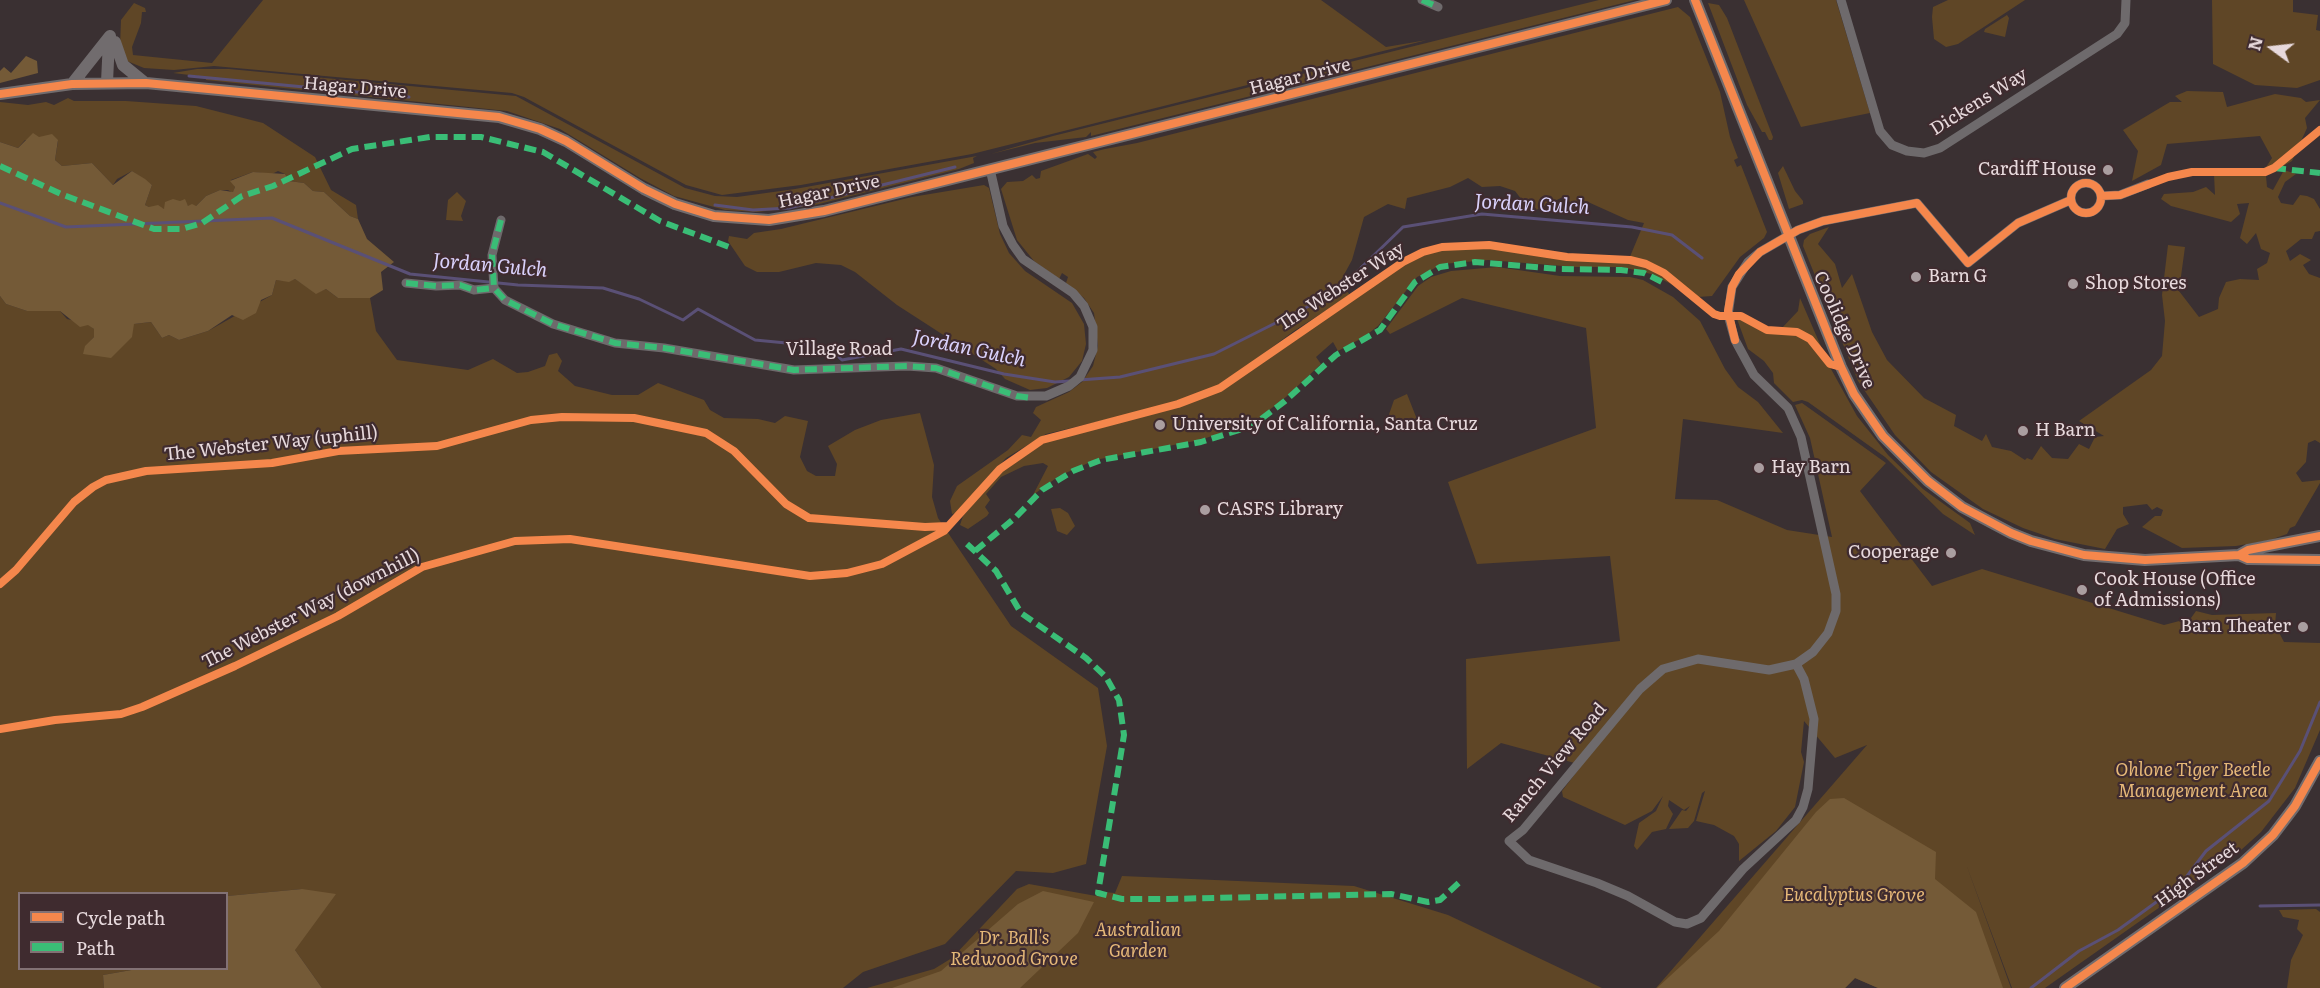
<!DOCTYPE html>
<style>
body{margin:0}
#map{position:relative;width:2320px;height:988px;overflow:hidden;background:#3a3032;font-family:Literata,serif}
canvas{display:block}
.legend{position:absolute;left:18px;top:892px;width:210px;height:78px;box-sizing:border-box;background:#3f2b2f;border:2px solid #827174;margin:0;padding:8px 10px;list-style:none;font-size:18px;color:#e7d9dc}
.legend li{display:flex;align-items:center;gap:12px;height:30px}
.legend b{width:30px;border:2px solid #827174}
.north{position:absolute;left:2242px;top:18px;width:60px;height:60px;-webkit-text-stroke:4px #3f2b2f;paint-order:stroke;rotate:285deg;font-size:16px;font-weight:700;line-height:24px;text-align:center;color:#e7d9dc}
.north::after{content:'';display:block;margin:auto;width:21px;height:27px;background:#e7d9dc;clip-path:polygon(50% 0,100% 100%,50% 72%,0 100%)}
</style>
<div id="map">
<canvas width="2320" height="988"></canvas>
<ul class="legend">
<li><b style="height:8px;background:#f5874c"></b>Cycle path</li>
<li><b style="height:8px;background:#3abd76"></b>Path</li>
</ul>
<div class="north">N</div>
</div>
<script>
const g = document.querySelector('canvas').getContext('2d');
g.lineJoin = 'round';
function paint(path, color) { g.fillStyle = color; g.fill(path, 'evenodd'); }
const poly = rows => new Path2D(rows.map(r => 'M' + r).join(''));
function strokePath(path, color, width, dash) { g.strokeStyle = color; g.lineWidth = width; g.lineCap = dash ? 'butt' : 'round'; g.setLineDash(dash || []); g.stroke(path); }
function write(font, color, halo, rows, align = 'center') {
  g.font = font + ' Literata,serif'; g.lineWidth = 4.5; g.setLineDash([]); g.textBaseline = 'middle'; g.strokeStyle = halo; g.fillStyle = color; for (const [text, x, y, turn = 0] of rows) {
    g.save(); g.translate(x, y); g.rotate((+turn || 0) * Math.PI / 180); g.textAlign = isNaN(turn) ? turn : align; if (halo) g.strokeText(text, 0, 0); g.fillText(text, 0, 0); g.restore();
  }
}
const green = poly([
 [263,0,1321,0,1386,47,1427,40,972,154,801,185,722,195,686,185,524,97,512,93,214,66,174,70,144,68,127,61,120,47,121,20,134,3,145,8,146,12,142,12,141,23,132,47,133,55,212,63],
 [1599,0,1635,0,1091,136,1091,132,1086,137,1035,143,991,154,1053,136],
 [1744,0,1836,0,1870,113,1801,127],
 [1948,0,2025,0,1958,44,1946,47,1934,39,1932,17,1933,7],
 [2212,0,2293,0,2293,12,2318,15,2316,30,2320,31,2320,80,2297,88,2255,85,2213,64],
 [1708,3,1719,5,1727,18,1773,137,1772,140,1769,140,1765,132,1762,132,1747,105],
 [1678,7,1690,17,1720,92,1730,137,1738,158,1734,160,1737,167,1741,165,1767,232,1764,238,1740,257,1712,296,1698,297,1655,265,1629,259,1644,223,1628,220,1588,202,1576,210,1565,196,1536,210,1525,204,1515,191,1500,186,1482,187,1468,178,1450,187,1407,198,1405,209,1388,204,1364,217,1352,260,1340,282,1350,295,1294,331,1225,382,1202,393,1167,405,1046,434,1006,458,956,513,952,514,950,501,957,486,1008,450,1022,435,1031,437,1041,420,1033,413,1036,407,1069,392,1082,382,1093,366,1098,346,1094,313,1084,298,1066,283,1068,277,1062,273,1059,279,1034,261,1017,240,1001,189,1007,182,1023,181,1032,175,1036,179,1040,178,1041,171,1088,154,1095,159,1097,157,1093,152,1105,149,1137,143],
 [2007,15,2009,18,2005,37,1984,32,1985,29],
 [197,69,229,69,516,96,685,188,715,196,737,197,795,189,977,156,973,158,974,163,959,169,811,206,757,212,725,210,674,196,640,178,560,129,507,111,206,80,206,77,173,73],
 [2187,91,2223,92,2227,107,2275,94,2301,98,2306,102,2320,100,2305,118,2307,128,2292,161,2266,176,2267,187,2273,190,2284,170,2296,174,2285,182,2278,197,2281,203,2293,205,2300,195,2307,196,2314,199,2320,209,2320,231,2315,232,2312,239,2301,239,2286,251,2290,261,2300,254,2311,260,2303,265,2309,274,2320,278,2320,443,2315,440,2308,443,2306,462,2296,473,2302,482,2320,480,2320,483,2295,526,2290,528,2287,534,2270,540,2236,546,2182,548,2142,527,2155,516,2161,516,2163,510,2157,507,2152,510,2147,504,2123,507,2123,514,2129,524,2117,529,2105,549,2055,539,2023,528,1983,509,1931,472,1895,435,1858,381,1803,246,1804,240,1810,234,1829,227,1818,244,1835,264,1842,288,1852,274,1872,332,1887,360,1924,398,1956,415,1954,426,1982,441,1986,434,1992,447,2011,451,2025,460,2027,458,2032,460,2041,446,2052,458,2068,459,2079,444,2089,449,2095,437,2104,436,2079,421,2151,370,2162,356,2165,321,2162,295,2168,245,2185,247,2179,291,2199,317,2218,309,2219,298,2226,282,2240,279,2259,280,2257,269,2267,263,2270,253,2261,249,2256,233,2247,244,2240,238,2249,203,2237,204,2240,214,2231,222,2171,206,2161,199,2164,194,2193,192,2206,187,2215,195,2214,174,2261,175,2272,158,2260,136,2167,144,2161,165,2132,181,2138,151,2123,130,2170,102,2182,102,2175,96],
 [68,98,74,101,126,101,196,106,263,123,315,157,331,190,356,205,358,219,350,216,324,192,313,191,304,183,289,181,285,174,278,171,272,174,253,172,231,180,235,187,233,193,228,190,220,190,206,196,196,206,188,206,184,200,164,209,149,207,145,205,152,185,132,171,117,179,113,185,92,163,62,166,55,160,58,141,25,140,18,148,0,142,0,102,28,105,46,102,54,105],
 [1783,166,1795,191,1803,201,1803,204,1789,209,1778,173],
 [984,185,989,188,1000,234,1009,253,1025,271,1072,303,1084,324,1086,344,1082,361,1069,377,1047,388,1030,390,1005,379,996,369,897,305,855,272,841,265,816,263,779,272,757,272,745,266,728,241,729,236,747,239,754,233,781,229,912,197],
 [457,192,466,201,461,216,463,221,446,220,448,200],
 [1471,247,1641,265,1660,272,1681,289,1651,274,1622,267,1575,267,1488,260,1443,264,1417,277,1378,326,1364,337,1338,351,1333,342,1325,349,1316,357,1321,364,1286,397,1254,422,1200,440,1095,460,1059,476,1033,495,1048,466,1043,463,1024,466,1001,477,986,494,990,500,985,507,989,513,987,516,968,529,960,525,963,516,994,479,1010,464,1046,442,1168,410,1216,391,1242,376,1297,335,1410,260,1433,251],
 [1497,267,1560,276,1630,277,1643,280,1673,297,1700,321,1725,369,1738,387,1758,402,1783,433,1683,419,1675,499,1717,500,1787,530,1832,537,1810,438,1795,405,1802,403,1886,463,1860,491,1932,586,1982,569,2164,625,2191,618,2196,611,2212,615,2276,613,2275,625,2284,642,2320,643,2320,730,2295,788,2261,832,2241,850,2045,988,2012,988,1966,864,2011,988,1878,988,1855,978,1845,988,1656,988,1867,745,1835,758,1804,721,1801,752,1804,762,1795,807,1776,831,1739,861,1739,844,1734,836,1714,825,1696,821,1705,791,1702,793,1694,821,1688,828,1669,829,1682,810,1686,811,1690,806,1684,810,1669,800,1668,806,1673,814,1666,829,1652,832,1637,850,1634,846,1639,823,1656,811,1663,796,1652,811,1625,825,1563,797,1562,791,1582,765,1501,743,1467,769,1466,659,1620,641,1610,556,1477,564,1448,482,1596,428,1586,328,1462,298,1390,334,1386,329,1418,286,1431,277,1451,271],
 [295,279,316,293,326,289,338,298,370,298,376,331,397,360,468,370,493,359,517,373,528,372,545,366,549,355,557,353,562,361,558,371,575,386,612,395,638,395,658,383,704,400,710,410,724,418,758,419,775,423,785,416,808,421,800,457,807,471,816,476,835,476,837,464,828,446,855,430,881,420,920,413,934,465,932,497,938,518,1011,626,1098,688,1107,746,1086,864,1053,873,1016,871,945,944,863,972,843,988,322,988,295,950,302,889,227,896,226,894,20,894,20,968,137,969,103,975,104,988,0,988,0,296,6,304,27,311,60,311,67,319,88,324,94,329,94,337,86,346,134,324,151,322,162,338,169,335,179,340,208,331,272,295,276,280,289,281],
 [1800,298,1823,351,1823,352,1802,333,1781,329,1798,311],
 [1737,319,1745,319,1769,331,1796,334,1811,342,1826,360,1857,416,1888,455,1923,489,1970,523,1975,535,1943,514,1885,457,1808,402,1802,400,1793,402,1774,383,1773,373,1764,361,1748,349],
 [1407,394,1420,427,1407,431,1386,423,1394,400],
 [1060,508,1068,513,1075,526,1067,535,1057,531,1051,509],
 [1122,876,1354,886,1448,915,1602,988,867,988,934,969,952,958,1017,889,1029,884,1102,897,1104,892,1115,893],
 [2316,909,2320,912,2320,988,2287,988,2291,960,2303,935,2297,929,2299,920,2283,917,2279,910]
]);
const forest = poly([
 [26,56,37,61,38,73,0,83,0,71,4,67,11,73],
 [33,133,39,137,52,134,58,140,55,160,62,166,92,163,113,185,132,171,145,179,152,185,145,205,149,207,158,205,164,209,165,202,173,199,180,201,185,199,188,206,192,204,196,206,206,196,220,190,233,192,235,187,230,181,253,172,285,174,289,181,304,183,313,191,324,192,350,216,358,219,367,239,394,262,381,272,383,290,370,298,338,298,326,289,316,294,295,279,289,282,276,280,272,295,261,300,256,313,243,320,232,315,208,331,179,340,169,335,162,338,151,322,134,324,132,337,111,358,83,354,85,346,94,337,94,329,88,325,80,327,60,311,27,311,6,304,0,296,0,142,18,148],
 [1844,798,1936,852,1935,879,1976,912,2003,988,1878,988,1855,978,1845,988,1657,988,1719,931,1816,812,1830,799],
 [302,889,336,894,295,950,322,988,104,988,103,975,137,969,226,968,227,896],
 [1043,891,1094,902,1078,933,1020,988,892,988,941,971,1018,904]
]);
const stream = poly([
 [189,76,409,97],
 [0,203,66,227,272,218,410,274,518,285,603,288,639,299,683,320,698,309,755,340,828,347,842,360,901,349,1004,374,1055,382,1070,381],
 [715,205,753,210,789,208,955,167],
 [1079,380,1120,377,1214,354,1335,293,1403,227,1482,214,1632,227,1672,235,1702,258],
 [2260,906,2320,905],
 [2031,988,2079,951,2118,930,2181,884,2206,851,2269,801,2300,751,2320,702]
]);
const street = poly([
 [1422,0,1438,7],
 [1841,0,1880,131,1892,145,1907,151,1924,153,1940,148,2117,34,2125,23,2126,0],
 '2071 198a15 15 0 1 1 30 0a15 15 0 1 1-30 0Z',
 [2101,196,2120,195,2148,184],
 [501,220,492,255,494,288,505,300,553,324,615,343,664,348,794,370,907,366,936,368,1017,396,1046,396,1069,386,1080,377,1093,350,1093,327,1084,306,1073,293,1023,259,1013,245,1003,226,990,169],
 [406,283,436,286,460,285,474,290,494,288],
 [1796,664,1769,670,1698,659,1663,669,1640,689,1523,830,1509,841,1529,860,1597,883,1628,896,1675,922,1687,924,1701,918,1743,869,1796,820,1803,807,1808,789,1814,719,1804,679,1796,664,1813,652,1828,633,1836,611,1836,594,1801,437,1788,408,1754,375,1735,340,1728,315,1732,287,1748,262,1760,252,1798,230,1823,221,1917,203,1968,263,2018,223,2071,200]
]);
const secondary = poly([
 [1695,0,1841,367,1854,394,1883,436,1928,481,1962,507,2011,533,2031,541,2084,555,2145,560,2239,555,2248,559,2320,560],
 [115,42,123,65,145,83],
 [107,82,109,40],
 [72,84,110,36],
 [0,94,72,84,146,83,499,117,540,129,566,141,644,189,675,204,714,216,769,220,824,211,1666,0],
 [2239,555,2248,550,2320,536],
 [2065,988,2243,863,2273,835,2295,806,2320,761]
]);
const quiet = poly([
 [1422,0,1438,7],
 [0,166,61,194,154,229,182,229,202,223,242,196,273,186,352,149,430,137,481,137,543,152,660,221,729,247],
 [2274,168,2320,173],
 [501,220,492,255,494,288,505,300,553,324,615,343,664,348,794,370,907,366,936,368,1017,396,1031,398],
 [406,283,436,286,460,285,474,290,494,288],
 [967,544,996,571,1021,613,1086,658,1106,677,1119,700,1124,735,1098,893,1122,899,1168,899,1391,894,1428,902,1440,900,1462,880],
 [975,551,1016,517,1042,490,1073,471,1101,460,1201,442,1252,426,1285,401,1336,355,1380,330,1415,282,1440,267,1475,262,1560,269,1621,270,1644,273,1662,282]
]);
const cycleway = poly([
 [1695,0,1841,367,1854,394,1883,436,1928,481,1962,507,2011,533,2031,541,2084,555,2145,560,2239,555,2248,559,2320,560],
 [0,94,72,84,146,83,499,117,540,129,566,141,644,189,675,204,714,216,769,220,824,211,1666,0],
 '2071 198a15 15 0 1 1 30 0a15 15 0 1 1-30 0Z',
 [2101,196,2120,195,2168,177,2192,172,2265,172,2274,168,2320,130],
 [1735,340,1728,311,1732,287,1739,274,1760,252,1798,230,1823,221,1917,203,1968,263,2018,223,2071,200],
 [2239,555,2248,550,2320,536],
 [0,584,16,570,74,502,93,487,106,480,146,471,272,463,338,451,437,446,531,420,562,417,634,418,706,433,734,451,786,504,809,518,925,527,948,526],
 [0,729,55,720,121,714,142,707,235,666,338,616,422,567,515,541,570,539,810,576,847,573,882,564,944,531,1000,469,1042,440,1178,404,1220,388,1403,262,1423,252,1442,247,1489,245,1567,257,1630,260,1646,264,1664,273,1714,314,1720,316,1741,316,1767,330,1797,332,1810,339,1830,364,1841,367],
 [2065,988,2243,863,2273,835,2295,806,2320,761]
]);
const markers = [
 [2108,170,6,"#aa9ea0"],
 [1916,277,6,"#aa9ea0"],
 [2073,284,6,"#aa9ea0"],
 [1160,425,6,"#aa9ea0"],
 [2023,431,6,"#aa9ea0"],
 [1759,468,6,"#aa9ea0"],
 [1205,510,6,"#aa9ea0"],
 [1951,553,6,"#aa9ea0"],
 [2082,590,6,"#aa9ea0"],
 [2303,627,6,"#aa9ea0"]
];
const streetNames = [
 ["Hagar Drive",1300,77,-14],
 ["Hagar Drive",355,88,5],
 ["Dickens Way",1979,102,-32],
 ["Hagar Drive",829,192,-12],
 ["The Webster Way",1341,287,-33],
 ["Coolidge Drive",1844,330,66],
 ["Village Road",839,350],
 ["The Webster Way (uphill)",271,444,-6],
 ["The Webster Way (downhill)",311,609,-27],
 ["Ranch View Road",1555,763,-50],
 ["High Street",2197,875,-36]
];
const poiNames = [
 ["Cardiff House",2096,170,"right"],
 ["Barn G",1928,277],
 ["Shop Stores",2085,284],
 ["University of California, Santa Cruz",1172,425],
 ["H Barn",2035,431],
 ["Hay Barn",1771,468],
 ["CASFS Library",1217,510],
 ["Cooperage",1939,553,"right"],
 ["Cook House (Office",2094,580],
 ["of Admissions)",2094,601],
 ["Barn Theater",2291,627,"right"]
];
const parkNames = [
 ["Ohlone Tiger Beetle",2193,771],
 ["Management Area",2193,792],
 ["Eucalyptus Grove",1854,896],
 ["Australian",1138,931],
 ["Garden",1138,952],
 ["Dr. Ball's",1014,939],
 ["Redwood Grove",1014,960]
];
const waterNames = [
 ["Jordan Gulch",1532,205,3],
 ["Jordan Gulch",490,266,5],
 ["Jordan Gulch",969,349,12]
];
paint(green, '#5f4626');
paint(forest, '#745a37');
strokePath(stream, '#5a5076', 3);
strokePath(street, '#6e6a6c', 9);
strokePath(secondary, '#716c6e', 12);
strokePath(quiet, '#3abd76', 6, [12, 6]);
strokePath(cycleway, '#f5874c', 8);
for (const [x, y, r, color] of markers) { const dot = new Path2D(); dot.arc(x, y, r, 0, 2 * Math.PI); g.fillStyle = color; g.fill(dot); strokePath(dot, '#3f2b2f', 2); }
write('18px', '#e7d9dc', '#3f2b2f', streetNames);
write('18px', '#e7d9dc', '#3f2b2f', poiNames, 'left');
write('italic 18px', '#e6b878', '#3f2b2f', parkNames);
write('italic 20px', '#d9d1fb', '#3f2b2f', waterNames);
</script>
